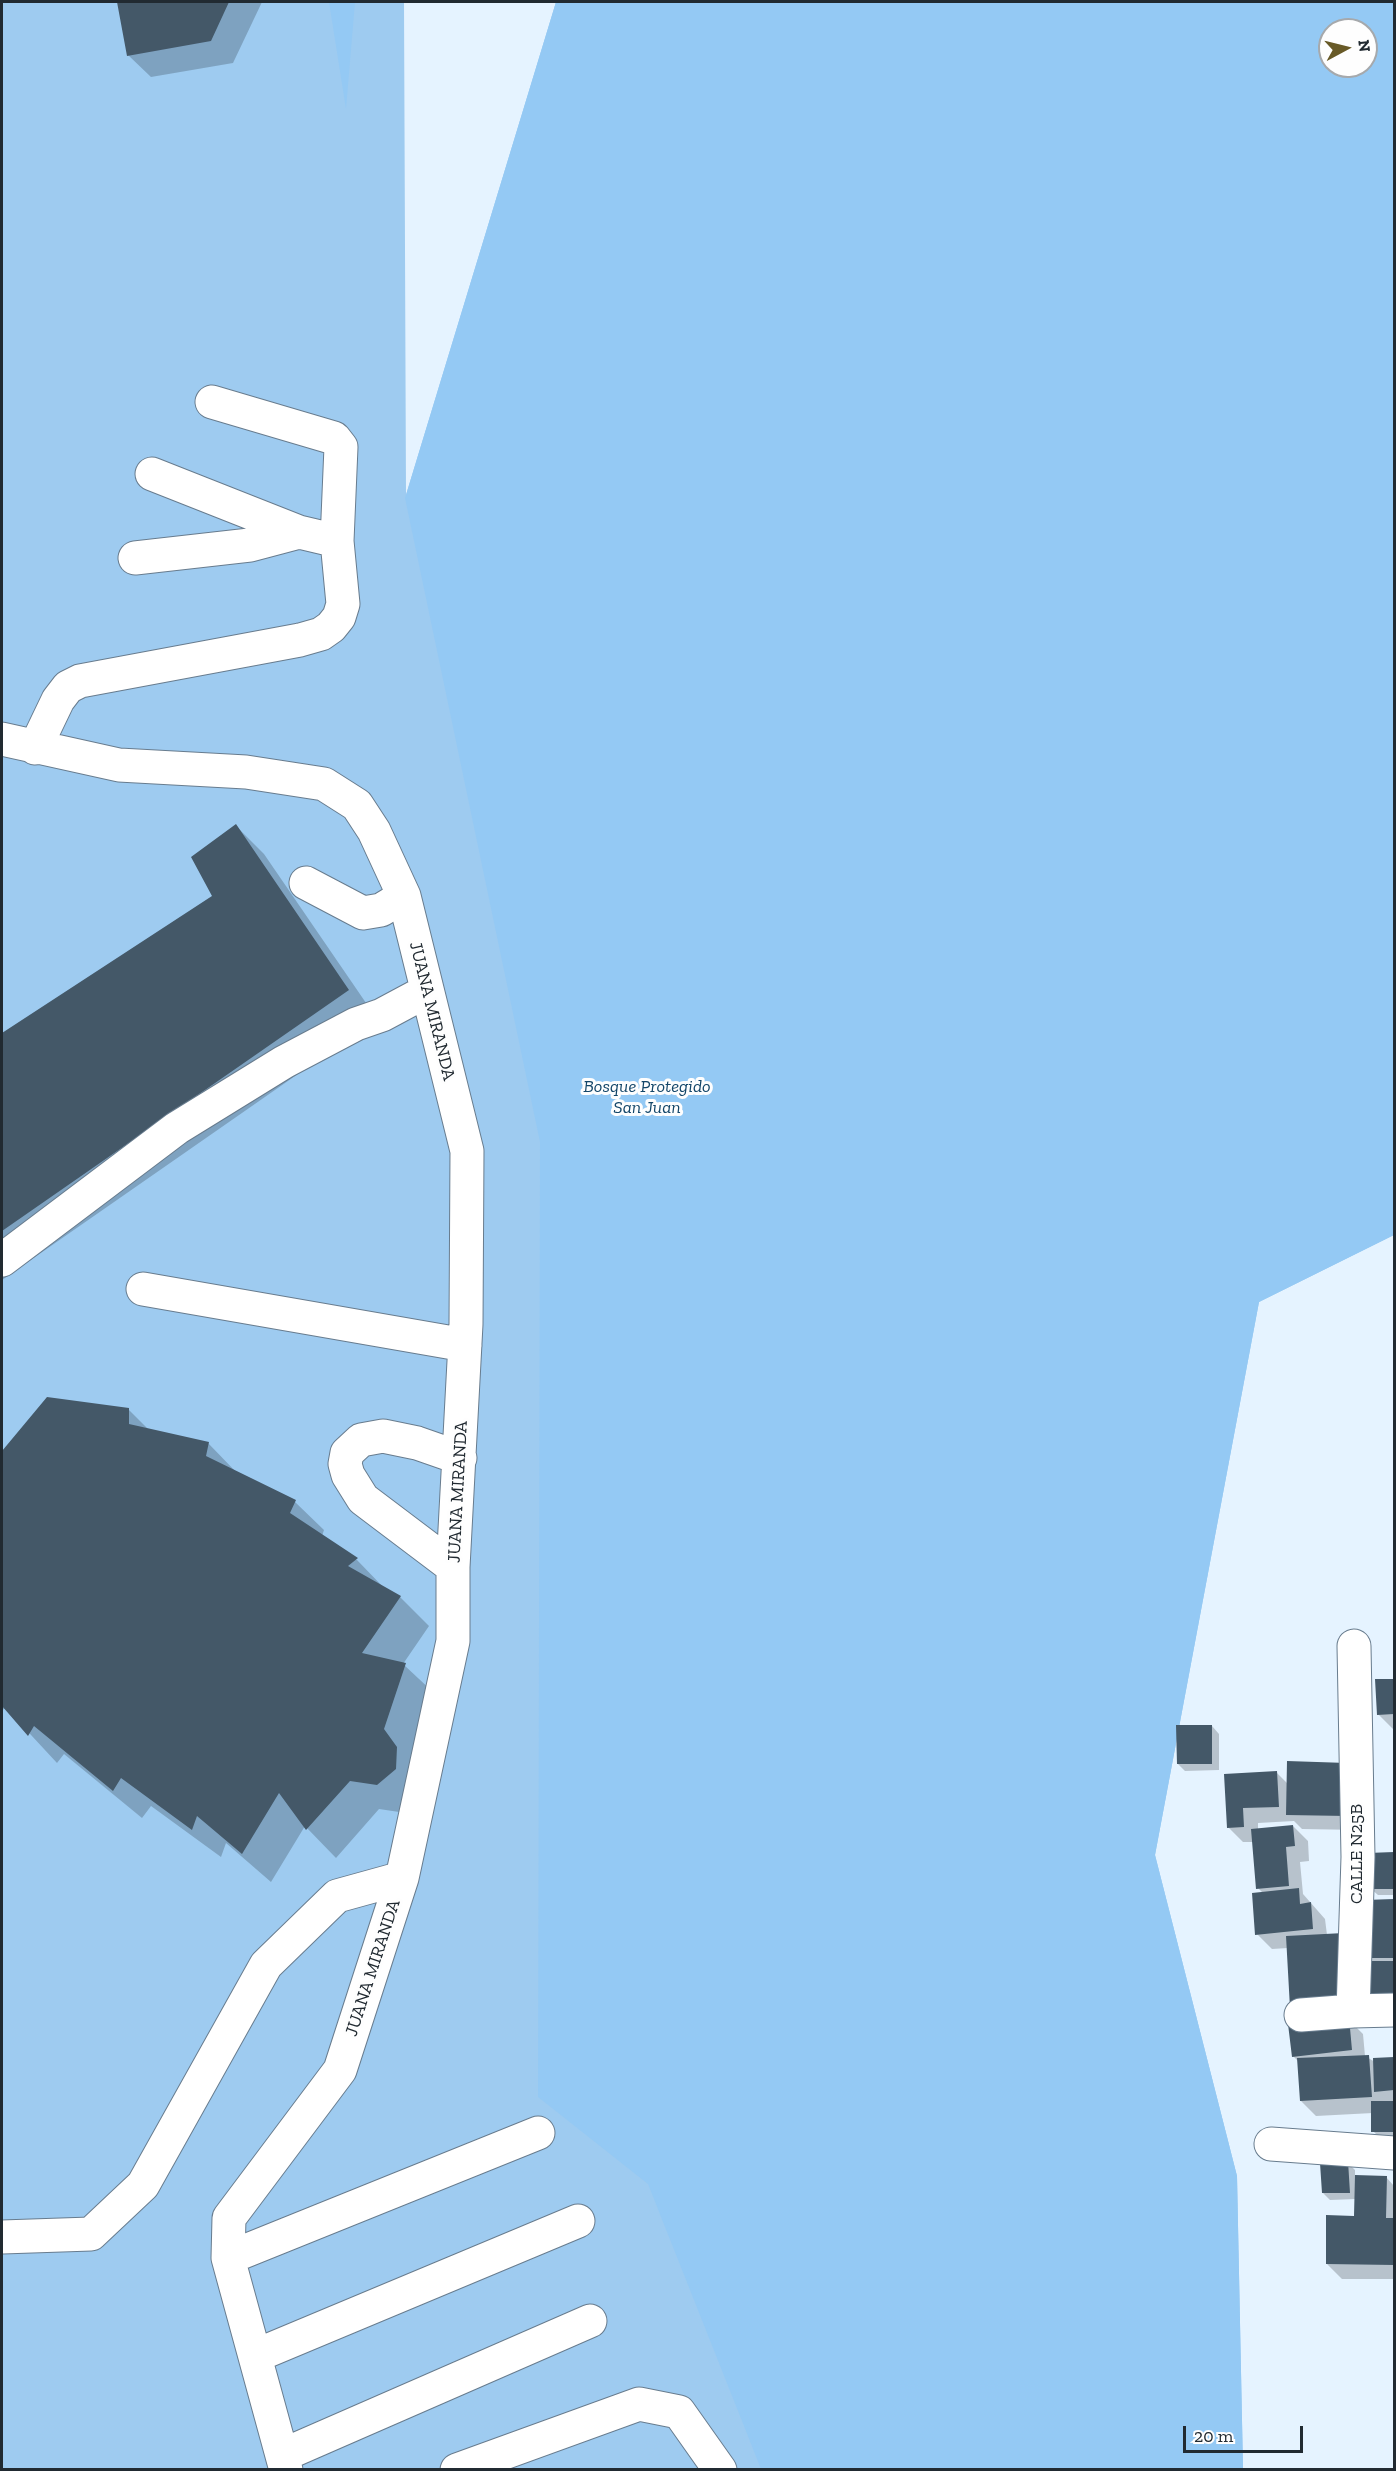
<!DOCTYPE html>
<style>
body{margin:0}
#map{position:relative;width:1396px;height:2471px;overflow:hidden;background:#e5f3ff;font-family:"Zilla Slab",serif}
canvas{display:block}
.frame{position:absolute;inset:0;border:3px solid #212a31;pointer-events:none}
.north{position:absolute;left:1318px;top:18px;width:60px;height:60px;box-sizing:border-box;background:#fefefe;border:2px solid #a6a9ac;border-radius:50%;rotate:83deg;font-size:16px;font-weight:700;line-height:24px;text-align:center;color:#212a31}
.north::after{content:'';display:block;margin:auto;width:21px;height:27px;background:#685a27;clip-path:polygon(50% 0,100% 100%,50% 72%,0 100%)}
.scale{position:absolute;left:1183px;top:2426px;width:120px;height:27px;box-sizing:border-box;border:3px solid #212a31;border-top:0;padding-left:8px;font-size:18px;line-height:21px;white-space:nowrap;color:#212a31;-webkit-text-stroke:4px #fefefe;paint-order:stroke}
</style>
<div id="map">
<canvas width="1396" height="2471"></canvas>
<div class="frame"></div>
<div class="north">N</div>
<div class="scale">20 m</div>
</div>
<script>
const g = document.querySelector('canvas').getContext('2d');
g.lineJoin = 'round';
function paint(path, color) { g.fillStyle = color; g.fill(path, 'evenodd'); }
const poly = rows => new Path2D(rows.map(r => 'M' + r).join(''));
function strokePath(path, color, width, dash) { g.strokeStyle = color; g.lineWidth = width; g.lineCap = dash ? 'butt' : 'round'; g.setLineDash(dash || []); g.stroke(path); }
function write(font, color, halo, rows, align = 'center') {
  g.font = font + ' "Zilla Slab",serif'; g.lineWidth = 6; g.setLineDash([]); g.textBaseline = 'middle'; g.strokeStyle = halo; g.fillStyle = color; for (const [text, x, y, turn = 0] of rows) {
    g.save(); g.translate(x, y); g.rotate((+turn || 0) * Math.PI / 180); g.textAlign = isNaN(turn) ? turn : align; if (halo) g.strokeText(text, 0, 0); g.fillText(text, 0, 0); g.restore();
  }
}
const green = poly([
 [2,2,404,2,406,495,556,2,1394,2,1394,1235,1259,1302,1155,1855,1237,2176,1243,2469,2,2470],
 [1330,30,1366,30,1366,66,1330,66]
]);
const forest = poly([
 [329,2,355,2,346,109],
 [556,2,1394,2,1394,1235,1259,1302,1155,1855,1237,2176,1243,2469,761,2469,648,2184,538,2097,540,1142,405,498],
 [1330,30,1366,30,1366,66,1330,66]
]);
const shadow = poly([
 [118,2,262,2,233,63,151,77,128,55],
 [236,826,264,854,377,1019,2,1280,2,1035,214,896],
 [128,1409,149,1430,208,1443,237,1473,295,1502,324,1530,322,1536,357,1560,385,1589,400,1597,429,1626,403,1664,434,1693,406,1813,379,1809,336,1858,305,1826,271,1882,226,1843,221,1857,151,1806,142,1818,64,1754,57,1763,6,1708,2,1710,2,1454,4,1450],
 [1394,1680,1394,1729,1393,1729,1378,1714,1377,1681],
 [1212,1726,1219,1734,1219,1770,1185,1771,1178,1764],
 [1288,1763,1361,1830,1302,1829,1294,1821,1258,1823,1258,1830,1293,1826,1308,1841,1309,1861,1300,1862,1303,1894,1325,1919,1327,1935,1349,2020,1363,2034,1365,2056,1375,2062,1375,2059,1394,2058,1394,2138,1380,2138,1373,2131,1373,2113,1316,2116,1301,2101,1299,2062,1293,2056,1307,2023,1288,1948,1272,1949,1257,1934,1263,1893,1258,1888,1254,1842,1243,1842,1228,1827,1226,1775,1277,1773,1288,1784],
 [1370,1854,1394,1854,1394,1895,1378,1895,1370,1888],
 [1366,1901,1394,1901,1394,2020,1367,1957],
 [1348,2163,1355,2170,1355,2177,1386,2177,1394,2186,1394,2279,1342,2279,1327,2264,1355,2218,1356,2199,1330,2200,1323,2193]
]);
const building = poly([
 [117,2,229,2,211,41,127,56],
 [236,824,349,990,2,1231,2,1033,212,896,191,857],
 [47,1397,129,1408,129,1424,209,1442,206,1456,296,1500,290,1513,358,1558,348,1566,401,1596,362,1653,406,1663,384,1729,397,1747,396,1769,377,1785,350,1781,306,1830,279,1793,242,1854,197,1816,192,1830,121,1778,113,1791,34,1726,28,1736,2,1706,2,1451],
 [1375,1679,1394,1679,1394,1714,1377,1715],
 [1176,1725,1212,1725,1212,1764,1177,1764],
 [1287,1761,1347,1763,1347,1816,1286,1815],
 [1277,1771,1279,1807,1243,1808,1244,1827,1227,1828,1224,1774],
 [1293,1825,1295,1846,1286,1847,1289,1886,1256,1889,1251,1829],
 [1394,1852,1394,1889,1369,1889,1368,1853],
 [1299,1888,1300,1904,1311,1902,1313,1929,1255,1935,1252,1893],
 [1394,1899,1394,1958,1365,1958,1365,1900],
 [1344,1933,1348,2004,1290,2008,1286,1936],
 [1365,1961,1394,1961,1394,2006,1365,2006],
 [1349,2017,1352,2050,1292,2057,1288,2024],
 [1369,2055,1372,2097,1300,2101,1297,2058],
 [1394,2057,1394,2090,1374,2092,1373,2058],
 [1371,2101,1394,2101,1394,2132,1371,2132],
 [1348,2161,1350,2193,1322,2193,1320,2163],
 [1355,2175,1387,2176,1386,2218,1394,2218,1394,2265,1326,2264,1326,2215,1354,2216]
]);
const minor = poly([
 [152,474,299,532,337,541],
 [135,558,250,545,299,532],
 [2,739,119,765,246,772,324,784,357,805,374,831,404,896,467,1151,466,1324,453,1567,453,1641,402,1878,340,2070,229,2218,228,2258,286,2470],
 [35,748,58,700,68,687,80,681,300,640,321,634,331,627,339,617,343,604,337,541,341,447,334,438,212,402],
 [306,883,363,913,381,910,404,896],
 [2,1260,177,1128,284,1062,356,1024,382,1015,425,992],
 [143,1289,465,1345],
 [453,1567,363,1499,348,1475,345,1464,347,1453,361,1440,383,1436,417,1443,460,1458],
 [1353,2011,1394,2010],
 [1301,2015,1353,2011,1358,1857,1354,1646],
 [1271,2144,1394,2153],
 [2,2237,91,2234,143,2185,266,1965,337,1896,402,1878],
 [228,2258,538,2133],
 [255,2356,578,2221],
 [283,2455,590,2321],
 [457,2470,639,2404,679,2412,720,2470]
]);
const streetNames = [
 ["JUANA MIRANDA",432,1011,76],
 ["JUANA MIRANDA",458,1492,-87],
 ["CALLE N25B",1357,1854,-90],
 ["JUANA MIRANDA",373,1968,-72]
];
const parkNames = [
 ["Bosque Protegido",647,1087],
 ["San Juan",647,1108]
];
paint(green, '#9ecbf0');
paint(forest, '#94c9f4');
paint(shadow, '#0003');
paint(building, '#445868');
strokePath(minor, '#687c8e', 35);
strokePath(minor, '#fff', 33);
write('18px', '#212a31', '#fefefe', streetNames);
write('italic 18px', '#134669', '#fefefe', parkNames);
</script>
